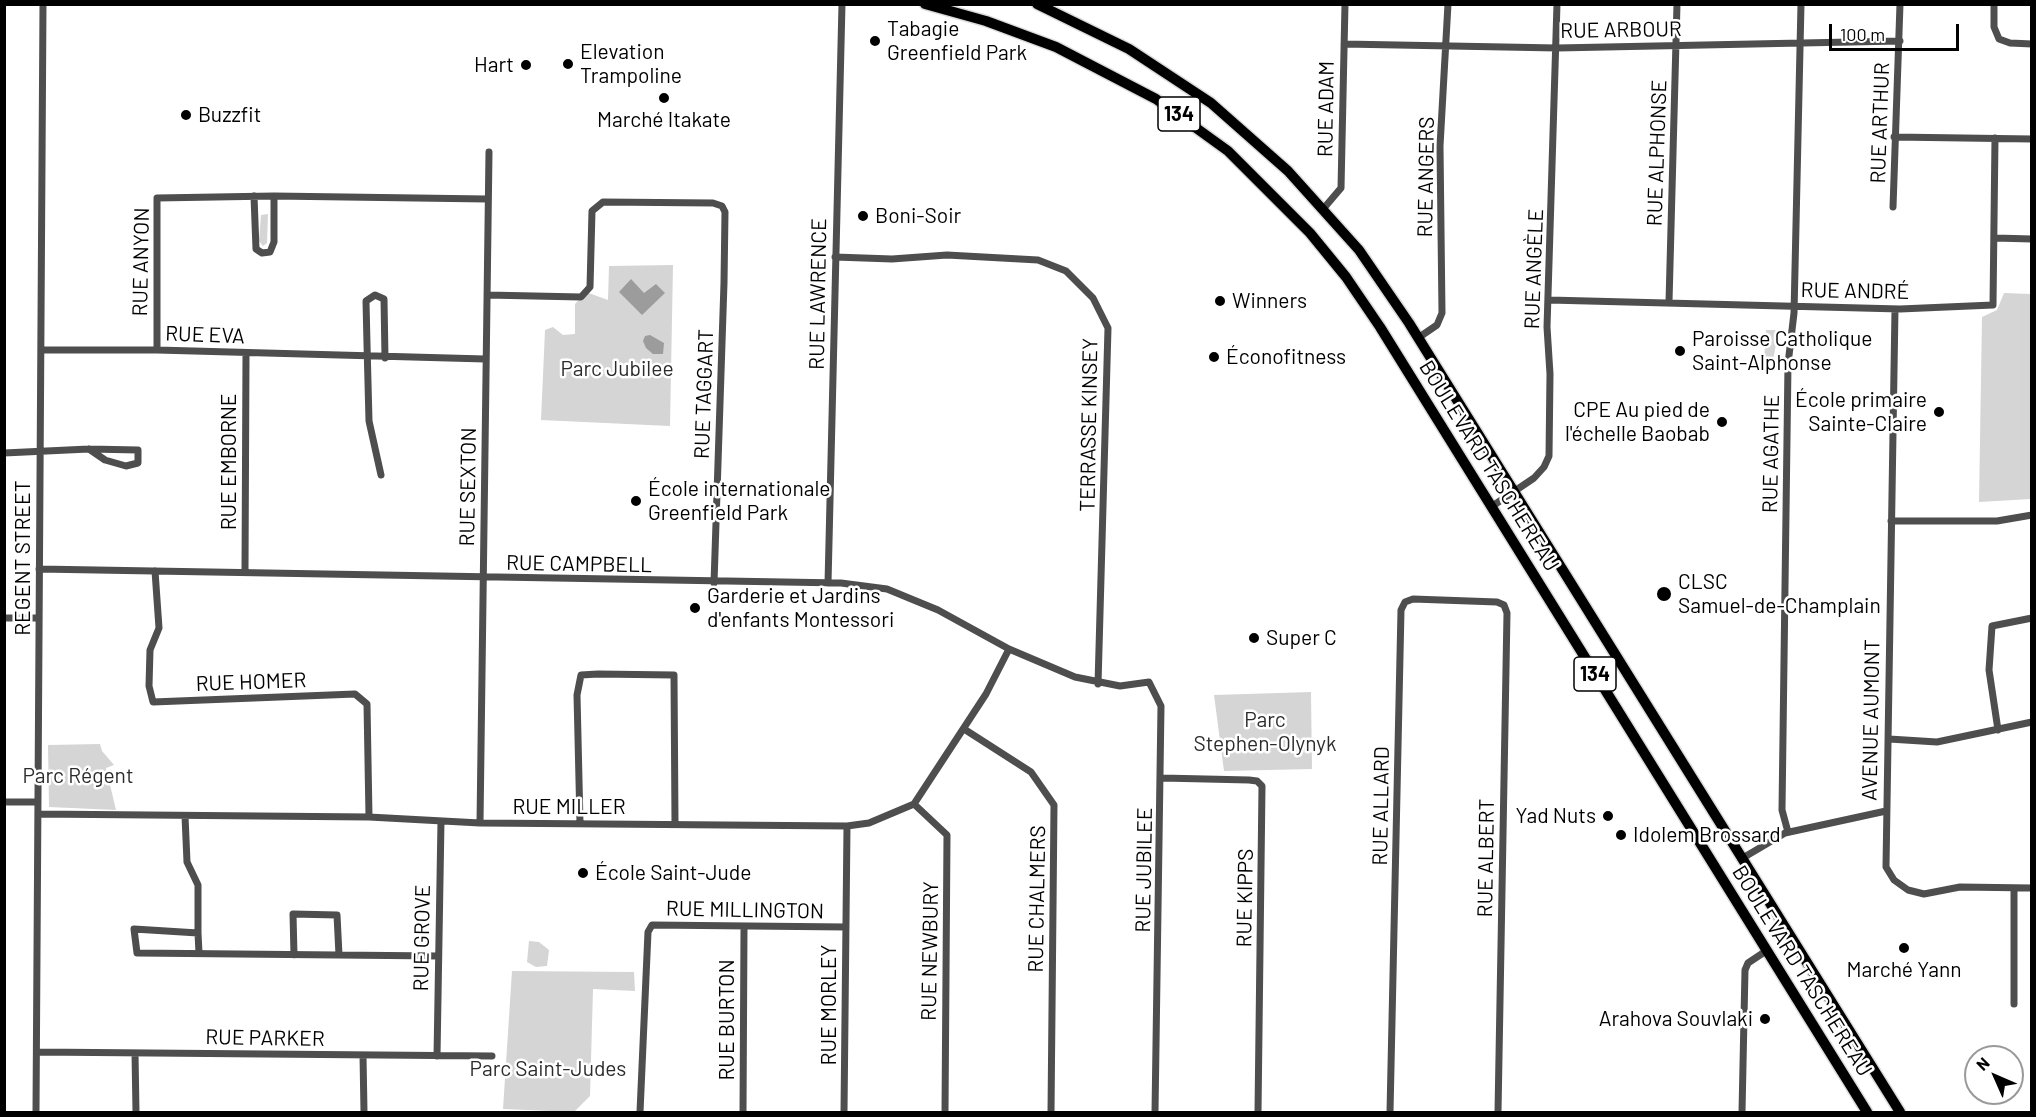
<!DOCTYPE html>
<meta charset="utf-8">
<style>
body{margin:0}
#map{position:relative;width:2036px;height:1117px;overflow:hidden;background:#fff;font-family:Barlow,sans-serif}
canvas{display:block}
.frame{position:absolute;inset:0;border:6px solid #000;pointer-events:none}
.north{position:absolute;left:1964px;top:1045px;width:60px;height:60px;box-sizing:border-box;background:#fff;border:2px solid #999;border-radius:50%;rotate:315deg;font-size:16px;font-weight:700;line-height:24px;text-align:center;color:#000}
.north::after{content:'';display:block;margin:auto;width:21px;height:27px;background:#000;clip-path:polygon(50% 0,100% 100%,50% 72%,0 100%)}
.scale{position:absolute;left:1829px;top:24px;width:130px;height:27px;box-sizing:border-box;border:3px solid #000;border-top:0;padding-left:8px;font-size:18px;line-height:21px;white-space:nowrap;color:#000;-webkit-text-stroke:4px #fff;paint-order:stroke}
</style>
<div id="map">
<canvas width="2036" height="1117"></canvas>
<div class="frame"></div>
<div class="north">N</div>
<div class="scale">100 m</div>
</div>
<script>
const g = document.querySelector('canvas').getContext('2d');
g.lineJoin = 'round';
function paint(path, color) { g.fillStyle = color; g.fill(path, 'evenodd'); }
const poly = rows => new Path2D(rows.map(r => 'M' + r).join(''));
function strokePath(path, color, width, dash) { g.strokeStyle = color; g.lineWidth = width; g.lineCap = dash ? 'butt' : 'round'; g.setLineDash(dash || []); g.stroke(path); }
function write(font, color, halo, rows, align = 'center') {
  g.font = font + ' Barlow,sans-serif'; g.lineWidth = 5; g.setLineDash([]); g.textBaseline = 'middle'; g.strokeStyle = halo; g.fillStyle = color; for (const [text, x, y, turn = 0] of rows) {
    g.save(); g.translate(x, y); g.rotate((+turn || 0) * Math.PI / 180); g.textAlign = isNaN(turn) ? turn : align; if (halo) g.strokeText(text, 0, 0); g.fillText(text, 0, 0); g.restore();
  }
}
const green = poly([
 [268,214,267,243,263,246,259,241,261,215],
 [673,265,670,426,541,420,545,330,553,327,563,335,575,334,575,304,586,292,608,300,609,266],
 [2004,293,2031,294,2031,499,1979,502,1982,317,1997,310],
 [1766,330,1775,330,1778,334,1773,360,1764,360],
 [1311,692,1312,769,1224,771,1214,695],
 [100,744,102,751,114,765,106,768,116,810,49,807,48,745],
 [529,941,539,942,549,950,547,966,536,967,527,962],
 [512,971,634,972,635,991,593,989,590,1096,574,1112,503,1109]
]);
const water = poly([
 [631,279,644,293,656,284,665,293,642,315,619,292],
 [650,335,664,343,663,354,653,354,646,348,643,341,645,336]
]);
const street = poly([
 [1994,4,1994,27,1999,39,2010,43,2032,44],
 [1344,44,1557,48,1900,41],
 [1894,137,2032,139],
 [254,196,256,249,262,253,270,252,274,242,274,196],
 [1893,207,1900,4],
 [1324,208,1341,188,1345,4],
 [1995,238,2032,239],
 [835,257,892,259,947,255,1038,260,1066,271,1093,298,1108,328,1098,684],
 [487,295,581,297,590,287,592,211,603,202,713,203,722,206,725,212,724,283,714,583],
 [1549,300,1900,309,1993,305,1995,138],
 [1669,302,1677,4],
 [1895,309,1886,867,1894,880,1908,890,1924,894,1960,887,2032,888],
 [1418,338,1437,325,1442,313,1440,146,1448,4],
 [41,350,157,350,485,359],
 [157,350,157,198,274,196,487,199],
 [4,453,89,449,138,450,138,463,126,466,105,460,89,449],
 [381,475,369,421,367,344,366,301,375,295,384,299,385,358],
 [1491,507,1534,478,1544,467,1549,456,1550,374,1547,327,1557,4],
 [1891,521,1997,521,2032,515],
 [39,569,841,583,887,589,938,610,1009,649,1075,677,1120,686,1149,682,1161,706,1155,1112],
 [155,571,159,628,150,650,149,686,153,702,355,694,367,704,369,817],
 [245,571,246,354],
 [828,583,842,4],
 [4,618,39,618],
 [964,729,1031,772,1054,805,1051,1112],
 [1998,730,1989,670,1992,626,2032,618],
 [1889,739,1937,742,2032,722],
 [1162,778,1249,780,1257,781,1262,786,1258,1112],
 [4,802,38,802],
 [914,804,947,835,945,1112],
 [38,814,369,817,480,823,847,826,869,823,914,804,986,694,1009,649],
 [185,816,187,862,198,885,198,933],
 [480,823,489,152],
 [580,823,577,695,581,675,598,674,674,675,675,823],
 [1788,832,1782,810,1788,364,1794,313,1801,4],
 [1741,859,1785,833,1886,811],
 [199,953,198,933,134,929,137,953,438,956],
 [294,955,293,914,337,915,339,955],
 [2014,1004,2014,888],
 [37,1052,492,1056],
 [135,1053,136,1112],
 [363,1055,364,1112],
 [437,1056,441,821],
 [36,1112,43,4],
 [640,1112,648,932,652,925,846,927],
 [743,1112,744,928],
 [844,1112,847,826],
 [1390,1112,1401,610,1405,602,1413,599,1497,602,1504,605,1507,613,1498,1112],
 [1742,1112,1745,970,1748,963,1766,951]
]);
const primary = poly([
 [925,4,986,21,1056,47,1156,99,1228,151,1310,233,1346,277,1380,327,1867,1112],
 [1037,4,1129,49,1211,103,1288,171,1359,250,1409,323,1900,1112]
]);
const markers = [
 [875,41,6,"#000"],
 [568,64,6,"#000"],
 [526,65,6,"#000"],
 [664,98,6,"#000"],
 [186,115,6,"#000"],
 [863,216,6,"#000"],
 [1220,301,6,"#000"],
 [1680,351,6,"#000"],
 [1214,357,6,"#000"],
 [1939,412,6,"#000"],
 [1722,422,6,"#000"],
 [636,501,6,"#000"],
 [1664,594,8,"#000"],
 [695,608,6,"#000"],
 [1254,638,6,"#000"],
 [1608,816,6,"#000"],
 [1621,835,6,"#000"],
 [583,873,6,"#000"],
 [1904,948,6,"#000"],
 [1765,1019,6,"#000"]
];
const shields = [
 [1179,114,42],
 [1595,674,42]
];
const shieldNames = [
 ["134",1179,114],
 ["134",1595,674]
];
const poiNames = [
 ["Tabagie",887,29],
 ["Greenfield Park",887,53],
 ["Elevation",580,52],
 ["Trampoline",580,76],
 ["Hart",514,65,"right"],
 ["Buzzfit",198,115],
 ["Marché Itakate",664,120,"center"],
 ["Boni-Soir",875,216],
 ["Winners",1232,301],
 ["Paroisse Catholique",1692,339],
 ["Saint-Alphonse",1692,363],
 ["Éconofitness",1226,357],
 ["École primaire",1927,400,"right"],
 ["Sainte-Claire",1927,424,"right"],
 ["CPE Au pied de",1710,410,"right"],
 ["l'échelle Baobab",1710,434,"right"],
 ["École internationale",648,489],
 ["Greenfield Park",648,513],
 ["CLSC",1678,582],
 ["Samuel-de-Champlain",1678,606],
 ["Garderie et Jardins",707,596],
 ["d'enfants Montessori",707,620],
 ["Super C",1266,638],
 ["Yad Nuts",1596,816,"right"],
 ["Idolem Brossard",1633,835],
 ["École Saint-Jude",595,873],
 ["Marché Yann",1904,970,"center"],
 ["Arahova Souvlaki",1753,1019,"right"]
];
const streetNames = [
 ["RUE ARBOUR",1621,30,-1],
 ["RUE ADAM",1326,109,-89],
 ["RUE ARTHUR",1880,123,-88],
 ["RUE ALPHONSE",1657,153,-88],
 ["RUE ANGERS",1426,177,-89],
 ["RUE ANYON",141,262,-89],
 ["RUE ANGÈLE",1534,269,-88],
 ["RUE ANDRÉ",1855,291,1],
 ["RUE LAWRENCE",818,294,-89],
 ["RUE EVA",205,335,2],
 ["RUE TAGGART",704,394,-88],
 ["TERRASSE KINSEY",1089,425,-89],
 ["RUE AGATHE",1771,454,-89],
 ["RUE EMBORNE",229,462,-90],
 ["BOULEVARD TASCHEREAU",1489,466,58],
 ["RUE SEXTON",468,487,-89],
 ["REGENT STREET",23,558,-90],
 ["RUE CAMPBELL",579,564,1],
 ["RUE HOMER",251,682,-2],
 ["AVENUE AUMONT",1871,720,-89],
 ["RUE ALLARD",1381,806,-89],
 ["RUE MILLER",569,807],
 ["RUE ALBERT",1486,858,-89],
 ["RUE JUBILEE",1144,870,-89],
 ["RUE KIPPS",1245,898,-89],
 ["RUE CHALMERS",1037,899,-89],
 ["RUE MILLINGTON",745,910,1],
 ["RUE GROVE",422,938,-89],
 ["RUE NEWBURY",930,951,-89],
 ["BOULEVARD TASCHEREAU",1802,971,58],
 ["RUE MORLEY",829,1005,-90],
 ["RUE BURTON",727,1020,-90],
 ["RUE PARKER",265,1038,1]
];
const parkNames = [
 ["Parc Jubilee",617,369],
 ["Parc",1265,720],
 ["Stephen-Olynyk",1265,744],
 ["Parc Régent",78,776],
 ["Parc Saint-Judes",548,1069]
];
paint(green, '#d5d5d5');
paint(water, '#9c9c9c');
strokePath(primary, '#dbdbdb', 13);
strokePath(street, '#4e4e4e', 7);
strokePath(primary, '#000', 10);
for (const [x, y, r, color] of markers) { const dot = new Path2D(); dot.arc(x, y, r, 0, 2 * Math.PI); g.fillStyle = color; g.fill(dot); strokePath(dot, '#fff', 2); }
for (const [x, y, w] of shields) { const box = new Path2D(); box.roundRect(x - w / 2, y - 17, w, 34, 4.5); g.fillStyle = '#fff'; g.fill(box); strokePath(box, '#000', 1.5); }
write('bold 20px', '#000', null, shieldNames);
write('21px', '#000', '#fff', poiNames, 'left');
write('21px', '#000', '#fff', streetNames);
write('21px', '#2c2c2c', '#fff', parkNames);
</script>
